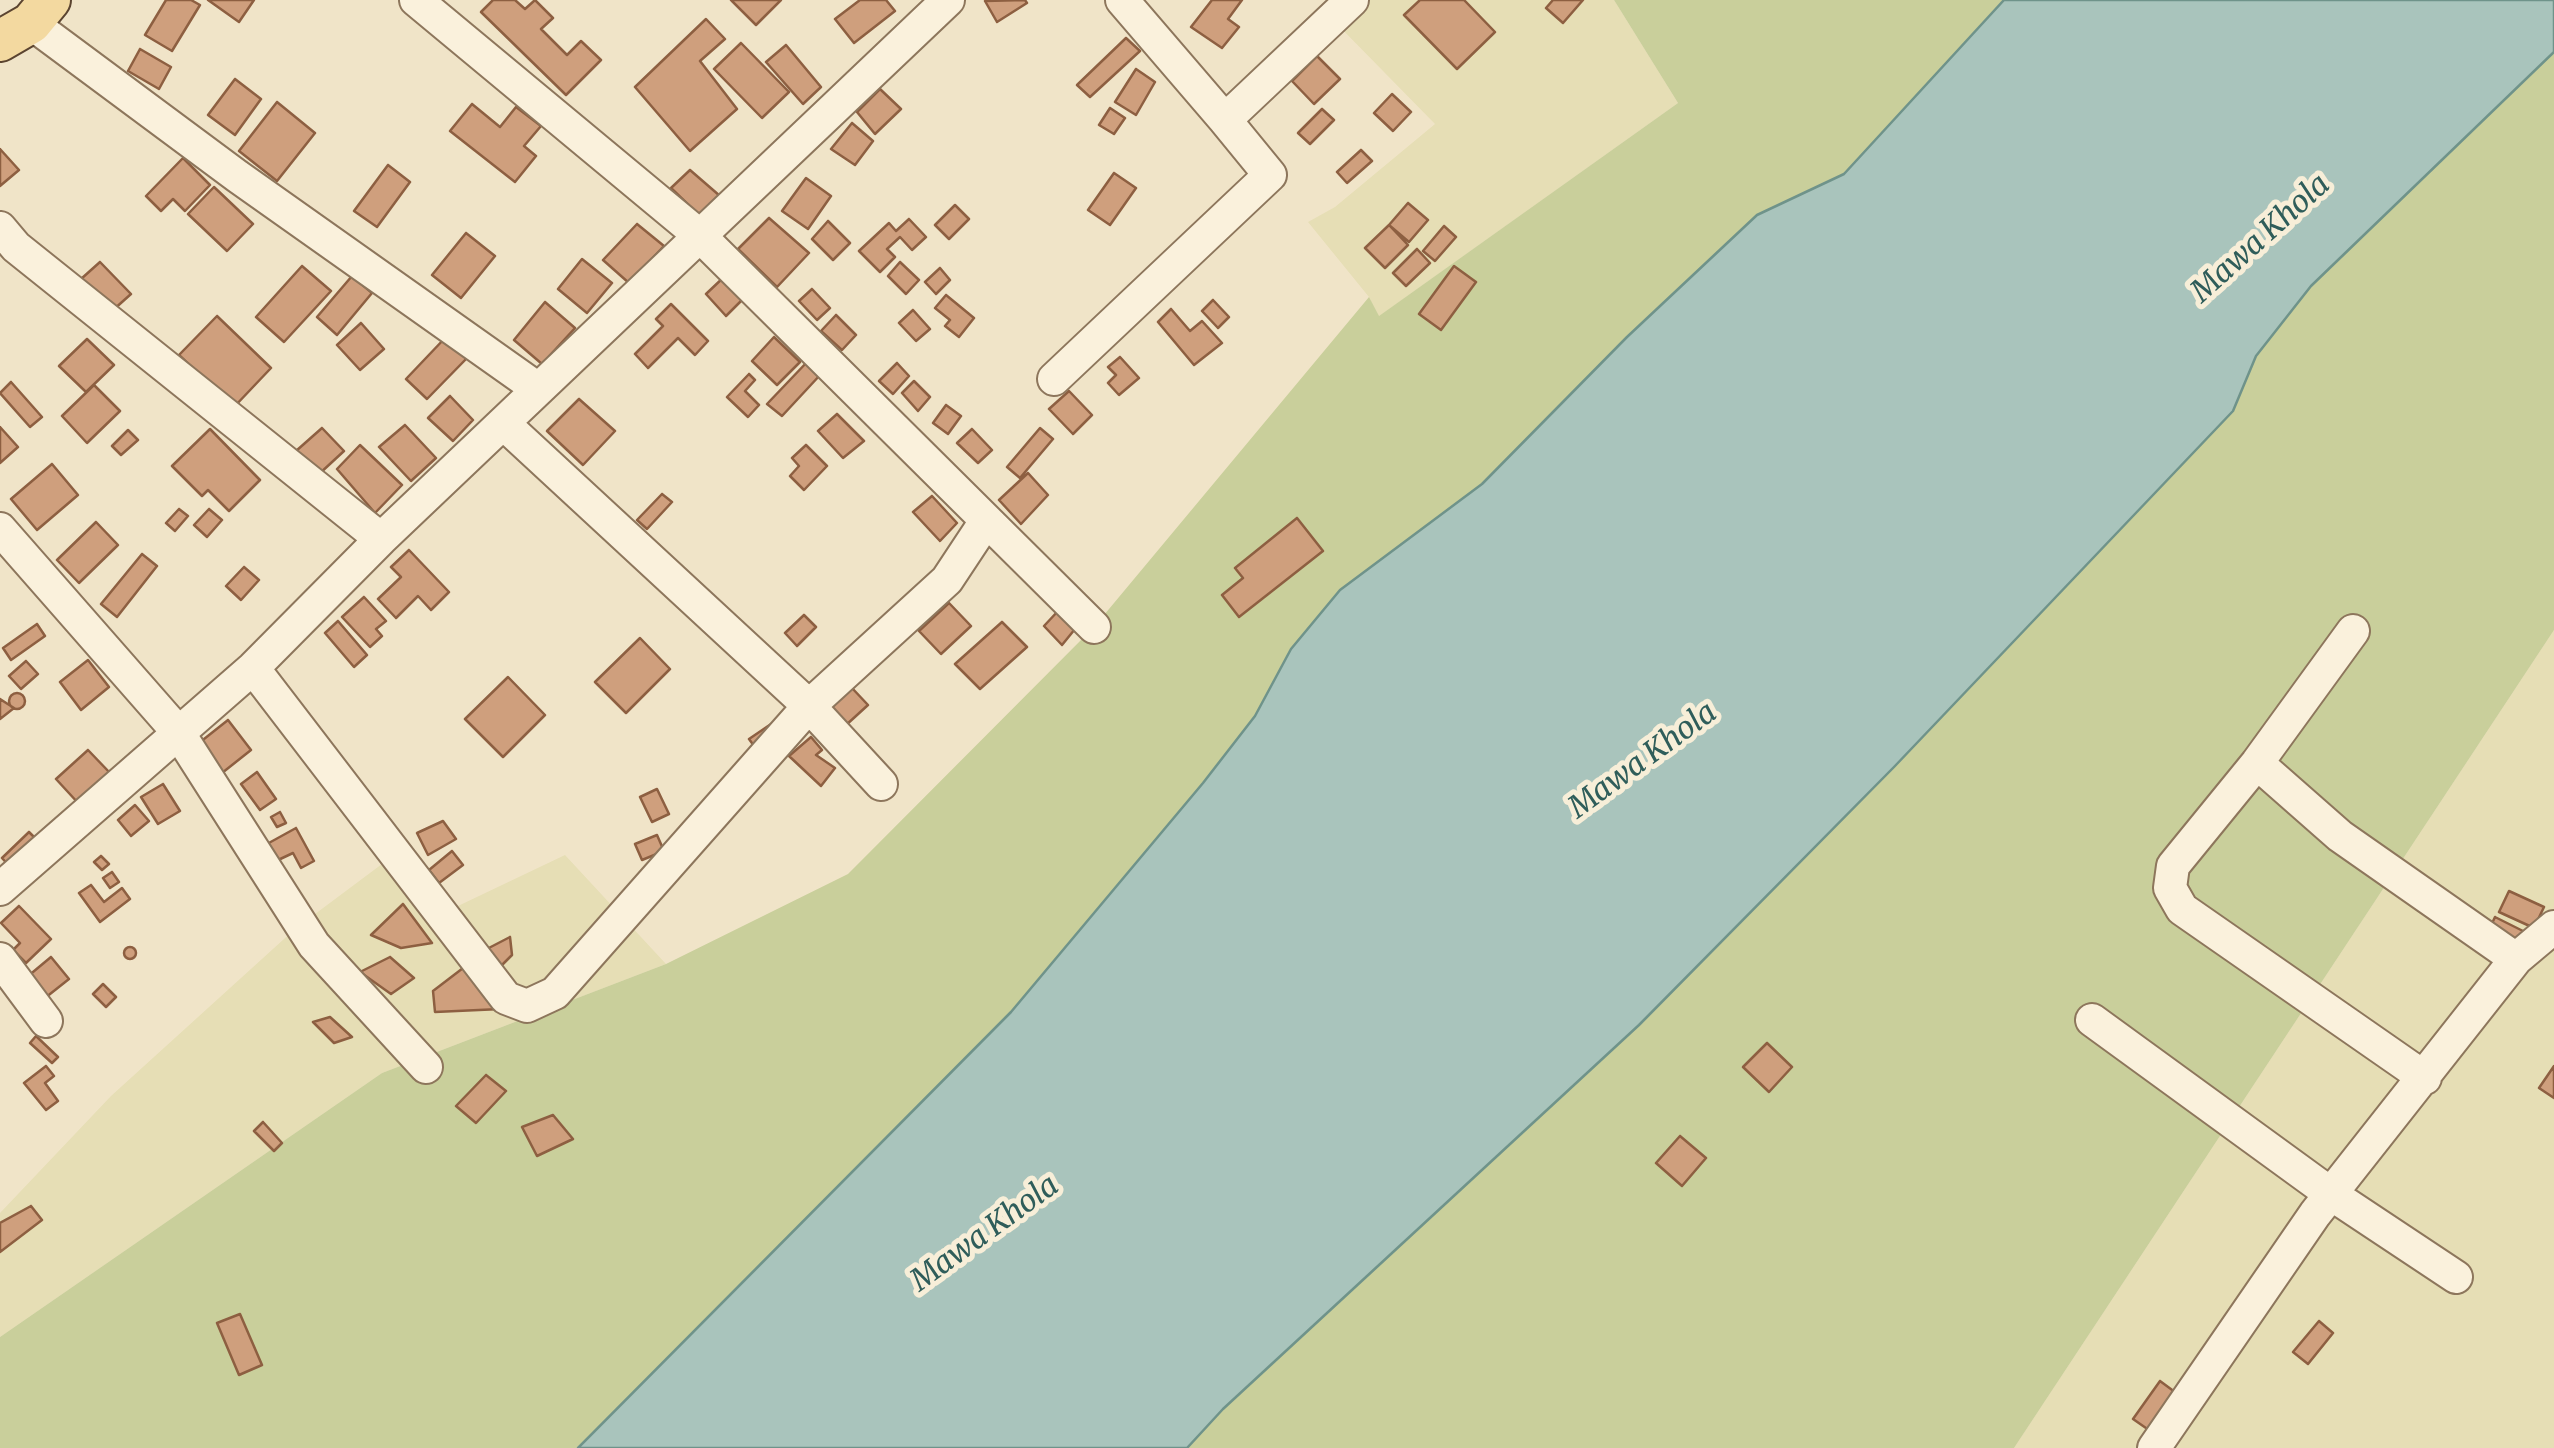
<!DOCTYPE html>
<style>
body{margin:0}
canvas{display:block;background:#f0e4c8}
</style>
<canvas width="2554" height="1448"></canvas>
<script>
const g = document.querySelector('canvas').getContext('2d');
g.lineJoin = 'round';
function paint(path, color) { g.fillStyle = color; g.fill(path, 'evenodd'); }
const poly = rows => new Path2D(rows.map(r => 'M' + r).join(''));
function strokePath(path, color, width, dash) { g.strokeStyle = color; g.lineWidth = width; g.lineCap = dash ? 'butt' : 'round'; g.setLineDash(dash || []); g.stroke(path); }
function write(font, color, halo, rows, align = 'center') {
  g.font = font + ' Merriweather,serif'; g.lineWidth = 10; g.setLineDash([]); g.textBaseline = 'middle'; g.strokeStyle = halo; g.fillStyle = color; for (const [text, x, y, turn = 0] of rows) {
    g.save(); g.translate(x, y); g.rotate((+turn || 0) * Math.PI / 180); g.textAlign = isNaN(turn) ? turn : align; if (halo) g.strokeText(text, 0, 0); g.fillText(text, 0, 0); g.restore();
  }
}
const farmland = poly([
 [1353,0,1614,0,1678,103,1378,317,1369,297,1308,222,1335,207,1435,124,1332,19],
 [2554,630,2554,1448,2014,1448],
 [565,855,666,964,382,1073,0,1337,0,1213,111,1096,295,929,386,861,437,916]
]);
const green = poly([
 [1614,0,2003,0,1844,174,1757,215,1627,337,1482,484,1340,590,1291,649,1255,716,1203,783,1011,1012,578,1448,0,1448,0,1337,382,1073,666,964,848,874,1094,627,1369,297,1379,316,1678,103],
 [2554,52,2554,630,2014,1448,1187,1448,1223,1409,1639,1025,1894,767,2233,411,2256,356,2311,286]
]);
const water = poly([
 [2004,0,2554,0,2554,52,2311,286,2256,356,2233,411,1894,767,1639,1025,1223,1409,1187,1448,578,1448,1011,1012,1203,783,1255,716,1291,649,1340,590,1482,484,1627,337,1757,215,1844,174,2004,0]
]);
const building = poly([
 [166,0,191,0,200,5,172,51,145,35,166,0],
 [208,0,254,0,239,22,208,0],
 [493,0,515,0,525,9,535,0,553,18,541,29,567,55,581,41,601,60,566,95,481,12,493,0],
 [731,0,781,0,756,25,731,0],
 [860,0,886,0,895,11,854,43,835,19,860,0],
 [1025,0,1027,3,997,22,985,1,1025,0],
 [1212,0,1242,0,1228,19,1239,27,1222,48,1191,27,1212,0],
 [1420,0,1464,0,1495,32,1457,69,1404,15,1420,0],
 [1553,0,1583,0,1563,23,1546,8,1553,0],
 [706,19,725,39,700,61,737,109,690,151,635,87,706,19],
 [1126,38,1140,51,1090,97,1077,85,1126,38],
 [741,43,789,92,762,118,714,69,741,43],
 [786,45,821,87,803,104,766,62,786,45],
 [140,49,171,67,159,89,128,71,140,49],
 [1317,56,1340,79,1314,104,1292,81,1317,56],
 [1136,69,1155,82,1136,115,1115,102,1136,69],
 [235,79,261,99,235,135,208,115,235,79],
 [880,89,901,109,875,134,857,112,880,89],
 [1392,94,1411,112,1393,131,1374,113,1392,94],
 [277,102,315,133,277,181,239,151,277,102],
 [472,104,500,127,516,107,541,126,524,146,536,156,515,182,450,131,472,104],
 [1110,108,1125,118,1114,134,1099,125,1110,108],
 [1322,109,1334,120,1310,144,1298,133,1322,109],
 [852,123,873,141,855,165,831,149,852,123],
 [0,149,19,170,0,186,0,149],
 [1361,150,1372,161,1347,183,1337,172,1361,150],
 [183,158,210,185,185,211,173,199,161,211,146,196,183,158],
 [388,165,410,182,377,227,354,211,388,165],
 [690,170,720,196,700,216,671,188,690,170],
 [1114,173,1136,188,1110,225,1088,210,1114,173],
 [806,178,831,196,808,229,782,211,806,178],
 [214,187,253,224,227,251,188,214,214,187],
 [1408,203,1428,220,1409,242,1389,225,1408,203],
 [955,205,969,219,949,239,935,225,955,205],
 [769,218,809,253,777,287,738,249,769,218],
 [909,219,926,237,912,250,900,237,887,249,895,257,880,272,859,251,889,223,896,231,909,219],
 [828,221,850,243,833,260,812,239,828,221],
 [637,224,664,246,629,283,603,260,637,224],
 [1389,225,1408,245,1385,268,1365,248,1389,225],
 [1444,226,1456,237,1435,261,1423,251,1444,226],
 [466,233,495,256,461,298,432,275,466,233],
 [1417,249,1430,263,1406,286,1393,273,1417,249],
 [582,259,612,283,587,313,558,289,582,259],
 [100,262,131,294,112,311,81,279,100,262],
 [900,262,919,280,906,294,888,276,900,262],
 [302,266,331,291,284,342,256,317,302,266],
 [1454,266,1476,282,1441,330,1419,314,1454,266],
 [940,268,950,280,936,294,925,282,940,268],
 [352,276,372,293,337,335,317,317,352,276],
 [725,276,745,297,726,316,706,294,725,276],
 [812,289,830,308,817,320,799,301,812,289],
 [946,295,974,318,959,337,945,326,950,320,935,308,946,295],
 [1213,300,1229,317,1218,328,1202,311,1213,300],
 [545,302,575,328,542,364,514,340,545,302],
 [671,304,708,341,695,355,678,338,648,368,635,354,663,326,656,319,671,304],
 [1171,309,1190,331,1202,321,1222,343,1194,365,1158,322,1171,309],
 [913,310,930,329,916,341,899,323,913,310],
 [836,315,856,335,842,350,821,331,836,315],
 [217,316,271,368,234,407,179,355,217,316],
 [361,323,384,349,360,370,337,345,361,323],
 [774,337,800,362,777,385,752,361,774,337],
 [445,338,468,357,427,399,406,379,445,338],
 [87,339,114,365,86,392,59,366,87,339],
 [1120,357,1139,378,1119,395,1108,383,1116,375,1108,367,1120,357],
 [808,361,821,374,782,416,767,404,808,361],
 [897,363,909,376,893,394,879,381,897,363],
 [749,374,755,380,745,391,759,405,748,417,727,397,749,374],
 [914,381,930,397,918,411,902,393,914,381],
 [11,382,42,417,30,427,0,393,11,382],
 [94,385,120,411,87,443,62,416,94,385],
 [1069,391,1092,415,1073,434,1049,409,1069,391],
 [450,396,473,420,453,441,428,418,450,396],
 [579,399,615,431,583,465,547,431,579,399],
 [946,405,961,416,948,434,933,423,946,405],
 [837,414,864,441,843,458,818,431,837,414],
 [405,425,436,458,411,481,379,447,405,425],
 [0,427,18,447,0,463,0,427],
 [322,428,344,451,318,475,296,451,322,428],
 [1040,428,1053,439,1020,478,1007,467,1040,428],
 [210,429,260,480,229,511,208,490,202,496,172,466,210,429],
 [972,429,992,450,978,463,957,443,972,429],
 [128,430,138,440,121,455,112,446,128,430],
 [360,445,402,485,375,513,337,469,360,445],
 [806,445,827,466,804,490,790,476,799,466,792,458,806,445],
 [52,464,78,495,37,530,11,499,52,464],
 [1028,473,1048,495,1021,524,999,500,1028,473],
 [662,494,672,502,647,529,637,520,662,494],
 [932,496,957,523,940,541,913,512,932,496],
 [179,509,188,516,175,531,166,523,179,509],
 [209,509,222,520,207,537,194,525,209,509],
 [1297,518,1323,551,1239,617,1222,595,1243,578,1235,568,1297,518],
 [96,522,118,545,79,583,57,560,96,522],
 [409,550,449,592,431,610,418,596,396,618,378,599,401,577,391,567,409,550],
 [142,554,157,566,117,617,101,604,142,554],
 [244,567,259,580,241,600,226,586,244,567],
 [364,597,386,621,376,629,382,636,370,647,342,617,364,597],
 [949,603,971,626,941,654,919,631,949,603],
 [1058,611,1075,629,1062,645,1044,626,1058,611],
 [804,615,816,627,797,646,785,633,804,615],
 [338,621,367,655,354,667,325,633,338,621],
 [1002,622,1027,647,980,689,955,664,1002,622],
 [37,624,45,636,11,660,3,648,37,624],
 [640,638,670,669,626,713,595,682,640,638],
 [88,660,109,687,81,710,60,682,88,660],
 [26,661,38,674,21,689,9,676,26,661],
 [508,677,545,715,503,757,465,719,508,677],
 [852,688,868,705,845,726,829,708,852,688],
 '9 701a8 8 0 1 1 16 0a8 8 0 1 1-16 0Z',
 [0,699,14,708,0,719,0,699],
 [228,720,251,750,222,773,199,743,228,720],
 [774,722,757,750,749,739,774,722],
 [811,737,822,750,816,755,835,768,821,786,789,756,811,737],
 [88,750,111,774,79,804,56,779,88,750],
 [257,772,276,799,260,810,241,784,257,772],
 [163,784,180,811,158,824,141,797,163,784],
 [657,789,669,814,652,822,640,797,657,789],
 [135,805,149,821,131,836,118,820,135,805],
 [280,812,286,823,277,827,271,817,280,812],
 [443,821,456,839,428,855,417,833,443,821],
 [296,828,314,861,301,868,293,853,276,861,267,844,296,828],
 [29,832,38,841,11,868,2,858,29,832],
 [657,835,664,851,642,860,635,844,657,835],
 [452,851,463,865,439,883,429,870,452,851],
 [101,856,109,864,102,870,94,862,101,856],
 [112,872,119,882,110,888,103,878,112,872],
 [91,885,104,902,122,888,130,899,100,922,79,893,91,885],
 [2509,891,2544,907,2534,928,2499,912,2509,891],
 [403,904,432,943,401,948,371,935,403,904],
 [19,906,51,939,26,963,13,950,20,943,1,923,19,906],
 [2495,917,2529,934,2521,949,2488,932,2495,917],
 [510,937,512,955,495,972,483,951,510,937],
 '124 953a6 6 0 1 1 12 0a6 6 0 1 1-12 0Z',
 [51,957,69,979,45,998,27,977,51,957],
 [390,957,414,978,391,994,360,972,390,957],
 [467,965,501,1009,435,1012,433,991,467,965],
 [103,984,116,997,106,1007,93,994,103,984],
 [330,1017,352,1037,334,1043,313,1022,330,1017],
 [36,1036,58,1057,52,1063,30,1043,36,1036],
 [1767,1043,1792,1067,1769,1092,1743,1067,1767,1043],
 [46,1066,54,1076,45,1083,58,1101,46,1110,24,1083,46,1066],
 [2554,1066,2554,1098,2539,1088,2554,1066],
 [486,1075,506,1091,476,1123,456,1106,486,1075],
 [553,1115,573,1139,537,1156,522,1127,553,1115],
 [263,1122,282,1143,274,1151,254,1131,263,1122],
 [1680,1136,1706,1158,1682,1186,1656,1163,1680,1136],
 [31,1206,42,1220,0,1252,0,1223,31,1206],
 [240,1314,262,1365,239,1375,217,1323,240,1314],
 [2319,1321,2333,1333,2308,1364,2293,1352,2319,1321],
 [2160,1381,2183,1398,2156,1435,2133,1419,2160,1381]
]);
const minor = poly([
 [416,0,699,235,1094,627],
 [1122,0,1225,120,1352,0],
 [31,23,237,176,538,389],
 [0,228,16,247,381,539],
 [1054,379,1270,175,1225,120],
 [503,423,809,706,947,580,986,521],
 [0,529,178,732,314,945,426,1067],
 [2353,631,2257,763,2173,866,2170,888,2182,909,2425,1078],
 [253,668,506,998,527,1006,555,993,809,706,881,784],
 [2257,763,2340,836,2516,959],
 [0,889,253,668,381,539,948,0],
 [0,959,46,1021],
 [2092,1020,2331,1194,2456,1277],
 [2154,1448,2315,1214,2516,959,2554,927]
]);
const major = poly([
 [0,41,31,23,50,0]
]);
const waterNames = [
 ["Mawa Khola",2261,239,-42],
 ["Mawa Khola",1643,761,-36],
 ["Mawa Khola",985,1234,-36]
];
paint(farmland, '#e6deb5');
paint(green, '#c9cf9b');
paint(water, '#a9c4bc');
strokePath(water, '#6f938a', 2.5);
paint(building, '#cf9f7d');
strokePath(building, '#8d5f41', 2.5);
strokePath(minor, '#8d765c', 36);
strokePath(major, '#5b4430', 44);
strokePath(minor, '#faf1dc', 32);
strokePath(major, '#f3d9a0', 40);
write('italic 30px', '#2f5d5a', '#f7eed8', waterNames);
</script>
